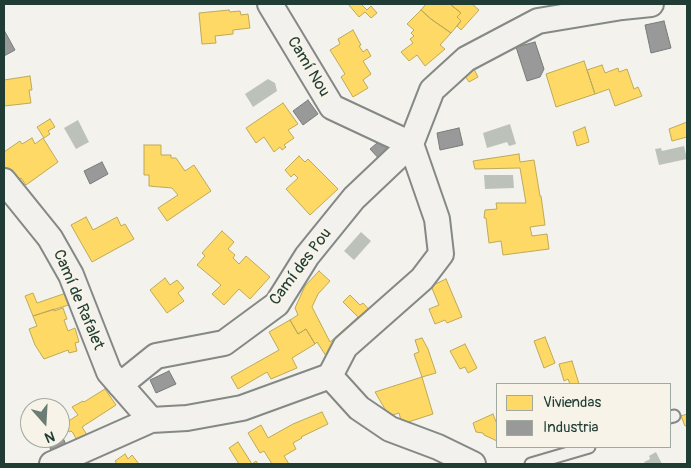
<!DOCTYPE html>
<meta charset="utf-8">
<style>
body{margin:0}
#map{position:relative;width:691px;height:468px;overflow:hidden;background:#f4f2ec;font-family:Pangolin,sans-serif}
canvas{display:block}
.frame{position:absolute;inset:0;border:5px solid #1f3d34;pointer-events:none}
.legend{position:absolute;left:496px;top:383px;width:175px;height:65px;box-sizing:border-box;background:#f7f3e8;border:1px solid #a1aaa0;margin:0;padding:6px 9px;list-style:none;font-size:15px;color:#1f3d34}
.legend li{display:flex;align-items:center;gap:10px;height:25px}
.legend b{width:25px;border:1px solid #a1aaa0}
.north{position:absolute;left:20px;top:398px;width:50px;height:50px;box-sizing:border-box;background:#f7f3e8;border:1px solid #a1aaa0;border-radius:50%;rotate:161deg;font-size:14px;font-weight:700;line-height:20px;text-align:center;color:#1f3d34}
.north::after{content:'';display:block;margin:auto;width:18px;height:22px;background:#6a7c74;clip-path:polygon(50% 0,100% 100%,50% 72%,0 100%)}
</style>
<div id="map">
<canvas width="691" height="468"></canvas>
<div class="frame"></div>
<ul class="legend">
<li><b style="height:14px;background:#ffd966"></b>Viviendas</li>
<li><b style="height:14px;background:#999"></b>Industria</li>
</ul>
<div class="north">N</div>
</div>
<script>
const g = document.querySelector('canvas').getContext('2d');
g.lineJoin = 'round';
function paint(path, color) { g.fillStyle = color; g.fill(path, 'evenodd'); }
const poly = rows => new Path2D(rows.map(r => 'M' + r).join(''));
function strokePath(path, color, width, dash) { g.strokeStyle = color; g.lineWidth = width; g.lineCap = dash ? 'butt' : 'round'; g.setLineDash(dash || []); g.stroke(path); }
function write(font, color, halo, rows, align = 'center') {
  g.font = font + ' Pangolin,sans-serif'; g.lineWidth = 5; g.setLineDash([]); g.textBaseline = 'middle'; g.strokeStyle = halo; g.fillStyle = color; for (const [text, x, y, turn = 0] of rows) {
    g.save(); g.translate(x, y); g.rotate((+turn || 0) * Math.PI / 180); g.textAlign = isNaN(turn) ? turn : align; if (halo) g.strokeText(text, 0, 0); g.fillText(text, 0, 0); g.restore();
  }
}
const water = poly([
 [268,79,275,83,277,91,253,107,245,94],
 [78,120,89,142,76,149,64,128],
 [510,124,516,144,509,146,507,142,487,148,483,133],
 [684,146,687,159,659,165,655,149,661,148,662,151],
 [484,175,513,175,514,188,485,189],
 [361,232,371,241,354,260,344,251],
 [656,452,662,464,645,464,644,462,650,459,649,456]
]);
const homes = poly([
 [348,4,361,4,367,10,371,6,377,13,371,18,365,12,359,17,348,4],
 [426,4,450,4,461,13,457,17,461,21,451,33,431,19,421,10,426,4],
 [450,4,472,4,479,10,461,30,457,26,461,21,457,17,461,13,450,4],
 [229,10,230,12,240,11,241,15,248,14,250,28,233,30,233,34,215,36,216,43,202,44,199,13,229,10],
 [421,10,431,19,451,33,440,45,445,49,425,66,417,55,409,61,401,52,413,43,410,39,414,36,411,33,414,30,407,24,421,10],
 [353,30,361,45,359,46,363,52,367,49,371,56,363,61,371,74,363,80,368,88,353,97,341,77,345,74,330,50,340,44,338,39,353,30],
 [584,61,595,94,556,107,546,74,584,61],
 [602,65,605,73,618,68,619,72,627,69,634,89,638,87,642,96,615,106,609,89,595,94,587,70,602,65],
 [473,67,478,77,469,82,463,73,473,67],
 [30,76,32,90,29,90,31,103,4,106,4,80,30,76],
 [283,103,298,124,288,130,294,138,284,145,286,147,282,150,280,147,274,152,264,137,256,143,246,128,283,103],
 [50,119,55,127,48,131,50,134,44,138,37,127,50,119],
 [687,122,687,137,672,141,669,129,687,122],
 [585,127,589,142,577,146,573,132,585,127],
 [32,138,35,144,43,138,58,162,26,185,21,178,13,182,4,170,4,152,20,141,22,144,32,138],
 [144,145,161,145,161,155,171,155,171,158,176,158,185,171,194,165,211,191,167,221,158,208,178,195,172,188,149,186,149,175,144,175,144,145],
 [519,154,520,162,534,160,540,196,541,196,545,225,530,227,532,236,547,234,549,249,503,255,501,241,489,243,486,218,484,218,485,210,497,209,496,203,526,203,520,168,475,169,473,161,519,154],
 [299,156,305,162,308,159,338,189,310,215,286,189,298,178,294,174,291,177,285,170,299,156],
 [86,217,93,230,117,217,121,226,125,224,134,239,92,262,71,225,86,217],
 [222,231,234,242,228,249,235,255,233,258,239,264,246,256,270,277,250,299,239,289,224,305,212,294,221,285,197,265,205,256,202,253,222,231],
 [319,271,330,281,318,294,312,307,330,342,358,317,343,302,350,295,360,305,363,303,373,314,328,359,317,342,315,344,306,329,298,334,290,320,298,315,295,308,305,286,319,271],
 [165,278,170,285,177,280,184,288,178,293,184,301,167,313,150,290,165,278],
 [446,279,462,317,447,323,445,320,435,324,429,309,439,305,431,286,446,279],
 [72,291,75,303,33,316,25,296,33,293,37,303,72,291],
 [63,308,67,319,64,320,68,331,75,328,79,342,75,343,77,351,69,353,68,350,44,359,35,345,29,329,37,326,33,316,54,309,54,311,63,308],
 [290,320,298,334,306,329,315,344,292,358,297,368,271,379,267,372,238,389,231,377,279,350,269,332,290,320],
 [545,337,555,363,544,368,534,341,545,337],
 [422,338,428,349,436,373,422,377,414,354,419,352,415,340,422,338],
 [465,344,477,368,468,373,465,367,460,369,450,351,465,344],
 [572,361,579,384,570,384,568,379,564,381,559,364,572,361],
 [422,377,433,414,402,424,399,413,389,416,375,392,422,377],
 [105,389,116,405,82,427,89,438,78,442,73,433,71,431,69,432,64,424,78,415,72,407,83,401,84,402,105,389],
 [322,412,328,424,301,437,302,438,293,443,296,449,284,456,289,464,272,464,264,451,260,453,248,433,261,425,268,438,293,424,322,412],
 [493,414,497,424,497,441,484,435,483,433,476,432,473,423,493,414],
 [687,414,687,425,685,426,681,416,687,414],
 [238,442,252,464,256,461,258,464,239,464,229,448,238,442],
 [125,454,128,459,132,455,139,464,117,464,115,461,125,454]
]);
const industry = poly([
 [664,21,671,48,651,53,645,25,664,21],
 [4,30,15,50,4,56,4,30],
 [535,42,544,69,540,77,527,81,516,47,535,42],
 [308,100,318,114,303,125,293,111,308,100],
 [459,128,463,145,440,150,437,133,459,128],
 [383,138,395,153,383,163,370,149,383,138],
 [102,162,108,174,90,184,84,171,102,162],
 [169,371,176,384,156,393,150,380,169,371],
 [60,431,67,447,52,453,46,438,60,438,60,431]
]);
const service = poly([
 [670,417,674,416],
 [531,464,589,447]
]);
const minor = poly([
 [4,181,50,238,71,275,109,372,151,420],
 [330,376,345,347,422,279,441,254,437,219,411,144,432,90,466,59,538,21,622,7,651,4],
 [330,376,359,408,390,429,438,447,473,464],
 [120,385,156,356,224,343,277,304,307,256,354,198,411,144,332,107,270,4],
 [52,464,151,420,187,418,242,408,330,376]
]);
const streetNames = [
 ["Camí Nou",308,67,59],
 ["Camí des Pou",301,267,-53],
 ["Camí de Rafalet",78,300,67]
];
paint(water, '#bcc2b9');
paint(homes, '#ffd966');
strokePath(homes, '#bcaa57', 1);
paint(industry, '#999');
strokePath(industry, '#747d7b', 1);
strokePath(service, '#848985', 15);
strokePath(minor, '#848985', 28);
strokePath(service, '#f2f1ed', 11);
strokePath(minor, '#f2f1ed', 24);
write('16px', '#1f3d34', '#f7f3e8', streetNames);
</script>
